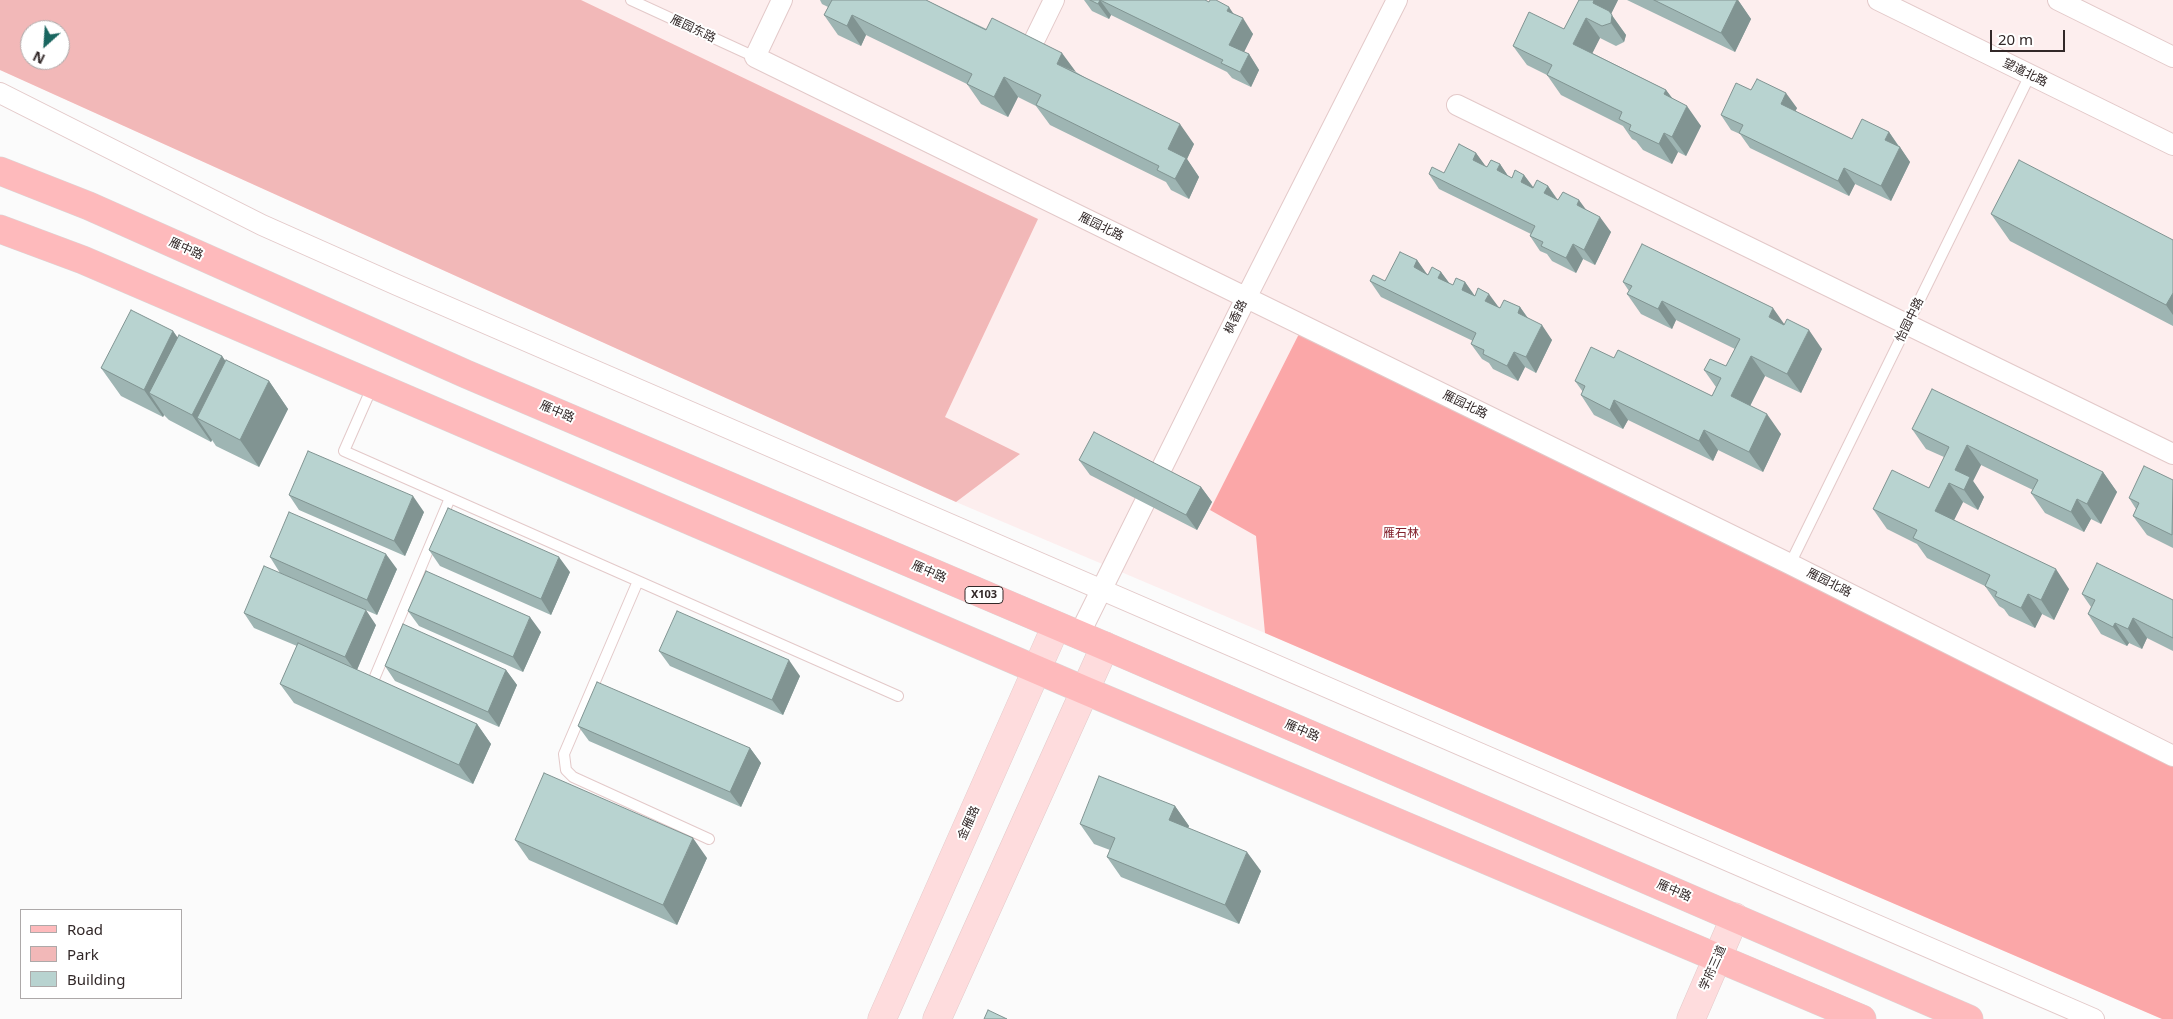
<!DOCTYPE html>
<meta charset="utf-8">
<style>
body{margin:0}
#map{position:relative;width:2173px;height:1019px;overflow:hidden;background:#fbfbfb;font-family:"Noto Sans",sans-serif}
canvas{display:block}
.legend{position:absolute;left:20px;top:909px;width:162px;height:90px;box-sizing:border-box;background:#fff;border:1px solid #ada9a9;margin:0;padding:6px 9px;list-style:none;font-size:15px;color:#322828}
.legend li{display:flex;align-items:center;gap:10px;height:25px}
.legend b{width:25px;border:1px solid #ada9a9}
.north{position:absolute;left:20px;top:20px;width:50px;height:50px;box-sizing:border-box;background:#fff;border:1px solid #ada9a9;border-radius:50%;rotate:206deg;font-size:14px;font-weight:700;line-height:20px;text-align:center;color:#322828}
.north::after{content:'';display:block;margin:auto;width:18px;height:22px;background:#1a6660;clip-path:polygon(50% 0,100% 100%,50% 72%,0 100%)}
.scale{position:absolute;left:1990px;top:30px;width:75px;height:22px;box-sizing:border-box;border:2px solid #322828;border-top:0;padding-left:6px;font-size:15px;line-height:18px;white-space:nowrap;color:#322828;-webkit-text-stroke:4px #fff;paint-order:stroke}
</style>
<div id="map">
<canvas width="2173" height="1019"></canvas>
<ul class="legend">
<li><b style="height:6px;background:#febabc"></b>Road</li>
<li><b style="height:14px;background:#f2b8b8"></b>Park</li>
<li><b style="height:14px;background:#b8d3d0"></b>Building</li>
</ul>
<div class="north">N</div>
<div class="scale">20 m</div>
</div>
<script>
const g = document.querySelector('canvas').getContext('2d');
g.lineJoin = 'round';
function paint(path, color) { g.fillStyle = color; g.fill(path, 'evenodd'); }
const poly = rows => new Path2D(rows.map(r => 'M' + r).join(''));
function strokePath(path, color, width, dash) { g.strokeStyle = color; g.lineWidth = width; g.lineCap = dash ? 'butt' : 'round'; g.setLineDash(dash || []); g.stroke(path); }
function write(font, color, halo, rows, align = 'center') {
  g.font = font + ' "Noto Sans","Noto Sans SC",sans-serif'; g.lineWidth = 4; g.setLineDash([]); g.textBaseline = 'middle'; g.strokeStyle = halo; g.fillStyle = color; for (const [text, x, y, turn = 0] of rows) {
    g.save(); g.translate(x, y); g.rotate((+turn || 0) * Math.PI / 180); g.textAlign = isNaN(turn) ? turn : align; if (halo) g.strokeText(text, 0, 0); g.fillText(text, 0, 0); g.restore();
  }
}
const built = poly([
 [0,0,2173,0,2173,1019,2162,1019,1265,633,956,502,0,70],
 [30,30,60,30,60,60,30,60]
]);
const green = poly([
 [0,0,581,0,1038,219,945,417,1020,454,956,502,0,70],
 [30,30,60,30,60,60,30,60]
]);
const forest = poly([
 [1303,326,2173,756,2173,1019,2162,1019,1265,633,1256,536,1210,510]
]);
const lane = poly([
 [631,0,755,57],
 [373,385,344,451,898,696],
 [1790,564,2030,75],
 [638,581,564,754,566,770,573,777,709,839],
 [374,679,450,498]
]);
const street = poly([
 [782,0,755,57,1790,564,2173,756],
 [1878,0,2173,145],
 [2058,0,2173,57],
 [1032,45,1054,0],
 [0,93,262,225,397,285,2094,1019],
 [1457,105,2173,454],
 [1079,635,1246,298,1397,0]
]);
const secondary = poly([
 [882,1019,1056,626],
 [937,1019,1105,646],
 [1691,1019,1735,917]
]);
const primary = poly([
 [0,171,89,206,466,374,1105,646,1969,1019],
 [0,229,83,260,1084,690,1862,1019]
]);
const wall = poly([
 [820,0,926,0,1076,72,1194,144,1187,159,1199,177,1189,199,1171,190,1166,182,1050,125,1036,106,1018,97,1008,117,981,104,967,84,866,35,861,46,838,35,824,15,828,7,822,4],
 [1084,0,1205,0,1234,14,1253,34,1244,52,1249,54,1259,70,1251,87,1232,78,1227,72,1111,15,1109,19,1092,11],
 [1579,0,1618,0,1611,14,1626,35,1624,42,1616,46,1600,38,1592,53,1666,90,1673,99,1701,126,1686,156,1678,152,1672,164,1643,150,1636,141,1632,139,1623,126,1561,95,1547,75,1527,65,1513,46,1564,29],
 [1627,0,1738,0,1751,19,1735,52],
 [1751,90,1797,108,1795,111,1852,139,1889,132,1910,162,1891,201,1855,184,1849,196,1750,148,1740,134,1731,130,1721,115],
 [1476,153,1485,166,1487,167,1500,164,1508,176,1512,178,1524,175,1534,188,1548,186,1558,200,1586,210,1611,232,1595,265,1583,259,1576,273,1552,261,1547,254,1540,251,1530,236,1531,234,1439,189,1429,174,1444,173],
 [1991,214,2173,240,2173,326,2010,241],
 [1417,260,1427,274,1428,275,1441,272,1450,284,1453,285,1465,282,1475,296,1499,308,1520,307,1528,318,1552,340,1536,373,1525,367,1518,381,1493,369,1489,363,1482,359,1471,344,1473,341,1381,297,1370,281,1385,281],
 [1623,282,1784,324,1822,349,1801,393,1765,376,1750,406,1781,434,1763,472,1718,450,1713,461,1628,420,1623,429,1594,415,1581,395,1583,392,1575,381,1614,358,1712,396,1716,387,1704,370,1726,366,1735,349,1676,320,1672,329,1641,314,1627,294,1629,291],
 [173,331,178,338,222,356,226,362,269,381,288,409,259,467,216,446,212,440,211,442,169,420,164,415,163,417,121,396,101,368],
 [1912,429,2103,472,2117,492,2101,524,2091,519,2084,532,2045,513,2031,493,2033,490,1981,465,1973,481,1984,497,1978,510,1963,502,1954,520,2069,589,2054,620,2042,614,2035,628,2009,616,2004,609,1999,606,1985,586,1927,558,1917,544,1887,529,1873,509,1929,488,1944,457,1926,449],
 [1079,460,1201,487,1212,502,1197,530,1090,475],
 [2173,480,2173,548,2147,535,2133,516,2136,509,2129,498],
 [289,495,424,512,405,556,299,510],
 [429,550,570,572,551,615,440,566],
 [270,557,397,569,377,615,280,573],
 [2082,594,2173,600,2173,651,2147,638,2142,649,2129,643,2127,646,2101,634,2088,614,2091,607],
 [408,611,541,632,523,672,419,626],
 [244,613,376,625,357,670,477,724,491,744,473,784,294,703,280,684,297,646,254,628],
 [659,651,800,676,783,715,670,666],
 [385,666,506,670,517,685,499,727,395,681],
 [578,726,750,748,761,763,741,807,589,741],
 [1175,806,1189,826,1188,828,1261,871,1239,924,1121,877,1107,857,1110,850,1094,844,1080,824],
 [515,840,707,858,677,925,529,860]
]);
const shadedWall = poly([
 [1100,0,1111,15,1109,19,1098,4],
 [1594,0,1618,0,1611,14,1626,35,1624,42,1611,23,1593,3],
 [1737,0,1738,0,1751,19,1735,52,1721,33],
 [1229,7,1239,22,1227,11],
 [852,15,866,35,861,46,847,26],
 [1243,18,1253,34,1240,60,1229,45],
 [1586,18,1600,38,1587,64,1573,44],
 [1062,53,1076,72,1057,64],
 [1249,54,1259,70,1251,87,1240,72],
 [1004,77,1018,97,1008,117,994,97],
 [1666,90,1680,109,1664,94],
 [1786,93,1797,108,1791,120,1781,104],
 [1687,106,1701,126,1686,156,1672,137],
 [1180,124,1194,144,1187,159,1199,177,1189,199,1175,179,1168,149],
 [1889,132,1899,147,1885,140],
 [1664,133,1678,152,1672,164,1659,144],
 [1900,147,1910,162,1891,201,1881,186],
 [1476,153,1487,168,1473,160],
 [1500,164,1510,179,1497,170],
 [1844,168,1855,184,1849,196,1838,181],
 [1524,175,1535,190,1521,182],
 [1548,186,1558,201,1544,193],
 [1579,200,1590,215,1577,205],
 [1600,217,1611,232,1595,265,1584,250],
 [1573,244,1583,259,1576,273,1566,258],
 [1417,260,1428,276,1414,267],
 [1441,272,1452,287,1438,278],
 [1465,282,1476,298,1462,290],
 [2173,293,2173,315,2166,305],
 [1489,294,1500,309,1485,301],
 [1662,301,1676,320,1672,329,1658,309],
 [1520,307,1531,323,1518,313],
 [1773,308,1787,328,1769,317],
 [1542,325,1552,340,1536,373,1526,357],
 [1809,330,1822,349,1801,393,1787,374],
 [173,331,192,359,149,393,164,415,163,417,144,390],
 [1514,352,1525,367,1518,381,1507,366],
 [222,356,241,384,197,418,212,440,211,442,192,415],
 [1751,356,1765,376,1745,416,1731,396],
 [269,381,288,409,259,467,240,440],
 [1614,400,1628,420,1623,429,1610,410],
 [1767,414,1781,434,1763,472,1749,452],
 [1704,430,1718,450,1713,461,1699,441],
 [1967,445,1981,465,1973,481,1984,497,1978,510,1964,490,1955,470],
 [2103,472,2117,492,2101,524,2087,504],
 [1949,483,1963,502,1949,530,1935,511],
 [1201,487,1212,502,1197,530,1186,515],
 [413,496,424,512,405,556,394,541],
 [2077,499,2091,519,2084,532,2071,512],
 [386,554,397,569,377,615,367,600],
 [559,557,570,572,551,615,541,599],
 [2056,569,2069,589,2054,620,2041,600],
 [2028,594,2042,614,2035,628,2021,608],
 [366,610,376,625,356,672,345,657],
 [530,617,541,632,523,672,513,657],
 [2133,618,2147,638,2142,649,2128,629],
 [2115,623,2129,643,2127,646,2113,627],
 [789,660,800,676,783,715,772,700],
 [506,670,517,685,499,727,488,712],
 [477,724,491,744,473,784,459,765],
 [750,748,761,763,741,807,730,792],
 [1175,806,1189,826,1183,840,1169,820],
 [693,838,707,858,677,925,663,905],
 [1247,852,1261,871,1239,924,1225,905]
]);
const building = poly([
 [832,0,926,0,986,30,992,18,1062,53,1057,64,1180,124,1168,149,1186,158,1175,179,1157,170,1159,166,1036,105,1041,95,1004,77,994,97,967,84,972,74,852,15,847,26,824,15,832,0],
 [1090,0,1100,0,1098,4,1090,0],
 [1100,0,1205,0,1209,2,1210,0,1216,0,1229,7,1227,11,1243,18,1229,45,1249,54,1240,72,1221,63,1223,60,1100,0],
 [1579,0,1594,0,1593,3,1609,11,1612,15,1611,23,1602,26,1586,18,1573,44,1666,90,1664,94,1687,106,1672,137,1664,133,1659,144,1629,130,1631,125,1619,119,1622,112,1547,75,1552,65,1513,46,1529,12,1564,29,1579,0],
 [1654,0,1737,0,1721,33,1654,0],
 [1757,79,1786,93,1781,104,1852,139,1862,119,1889,132,1885,140,1900,147,1881,186,1844,168,1838,181,1739,133,1743,125,1721,115,1736,83,1751,90,1757,79],
 [1459,144,1476,153,1473,160,1487,167,1491,160,1500,164,1497,170,1512,178,1515,170,1524,175,1521,182,1533,188,1537,180,1548,186,1544,193,1558,200,1563,192,1579,200,1577,205,1600,217,1584,250,1573,244,1566,258,1541,246,1543,242,1530,236,1535,226,1429,174,1432,167,1444,173,1459,144],
 [2019,160,2173,240,2173,293,2166,305,1991,214,2019,160],
 [1642,244,1773,308,1769,317,1784,325,1787,319,1809,330,1787,374,1751,356,1731,396,1767,414,1749,452,1704,430,1699,441,1614,400,1610,410,1581,395,1585,386,1575,381,1591,347,1614,358,1618,350,1712,396,1721,378,1704,370,1710,359,1726,366,1740,339,1662,301,1658,309,1627,294,1632,286,1623,282,1642,244],
 [1400,252,1417,260,1414,267,1428,275,1432,267,1441,272,1438,278,1453,285,1456,278,1465,282,1462,290,1475,296,1478,288,1489,294,1485,301,1500,308,1504,300,1520,307,1518,313,1542,325,1526,357,1514,352,1507,366,1483,354,1484,350,1471,344,1476,333,1370,281,1373,275,1385,281,1400,252],
 [131,310,173,331,144,390,101,368,131,310],
 [179,335,222,356,192,415,149,393,179,335],
 [226,360,269,381,240,440,197,418,226,360],
 [1932,389,2103,472,2087,504,2077,499,2071,512,2031,493,2038,480,1967,445,1955,470,1970,477,1964,490,1949,483,1935,511,2056,569,2041,600,2028,594,2021,608,1995,596,1997,592,1985,586,1990,575,1913,538,1917,530,1873,509,1892,470,1929,488,1949,447,1912,429,1932,389],
 [1094,432,1201,487,1186,515,1079,460,1094,432],
 [308,451,413,496,394,541,289,495,308,451],
 [2144,466,2173,480,2172,535,2133,516,2139,503,2129,498,2144,466],
 [448,508,559,557,541,599,429,550,448,508],
 [289,512,386,554,367,600,270,557,289,512],
 [2097,563,2173,600,2173,638,2133,618,2128,629,2115,623,2113,627,2088,614,2095,600,2082,594,2097,563],
 [264,566,366,610,345,657,244,613,264,566],
 [426,571,530,617,513,657,408,611,426,571],
 [677,611,789,660,772,700,659,651,677,611],
 [403,624,506,670,488,712,385,666,403,624],
 [298,643,477,724,459,765,280,684,298,643],
 [597,682,750,748,730,792,578,726,597,682],
 [544,773,693,838,663,905,515,840,544,773],
 [1099,776,1175,806,1169,820,1247,852,1225,905,1107,857,1115,838,1080,824,1099,776],
 [988,1010,1007,1019,984,1019,988,1010]
]);
const shields = [
 [984,595,38]
];
const shieldNames = [
 ["X103",984,595]
];
const streetNames = [
 ["雁园东路",693,29,25],
 ["望道北路",2025,73,26],
 ["雁园北路",1101,227,26],
 ["雁中路",186,249,24],
 ["枫香路",1236,317,-64],
 ["怡园中路",1910,320,-64],
 ["雁园北路",1465,405,26],
 ["雁中路",557,412,23],
 ["雁中路",929,572,23],
 ["雁园北路",1829,583,27],
 ["雁中路",1302,731,23],
 ["金雁路",969,823,-66],
 ["雁中路",1674,891,23],
 ["学府三道",1713,968,-66]
];
const parkNames = [
 ["雁石林",1401,534]
];
paint(built, '#fdeeee');
paint(green, '#f2b8b8');
paint(forest, '#fba7a8');
strokePath(lane, '#e3c9c9', 12);
strokePath(street, '#e3c9c9', 22);
strokePath(secondary, '#e3c9c9', 29);
strokePath(primary, '#dad8d8', 29);
strokePath(lane, '#fff', 10);
strokePath(street, '#fff', 20);
strokePath(secondary, '#fedcdd', 28);
strokePath(primary, '#febabc', 28);
paint(wall, '#9eb5b3');
paint(shadedWall, '#819492');
paint(building, '#b8d3d0');
strokePath(building, '#819492', 1);
for (const [x, y, w] of shields) { const box = new Path2D(); box.roundRect(x - w / 2, y - 8.5, w, 17, 4); g.fillStyle = '#fff'; g.fill(box); strokePath(box, '#322828', 1); }
write('bold 11px', '#322828', null, shieldNames);
write('12px', '#322828', '#fff', streetNames);
write('12px', '#82222d', '#fff', parkNames);
</script>
